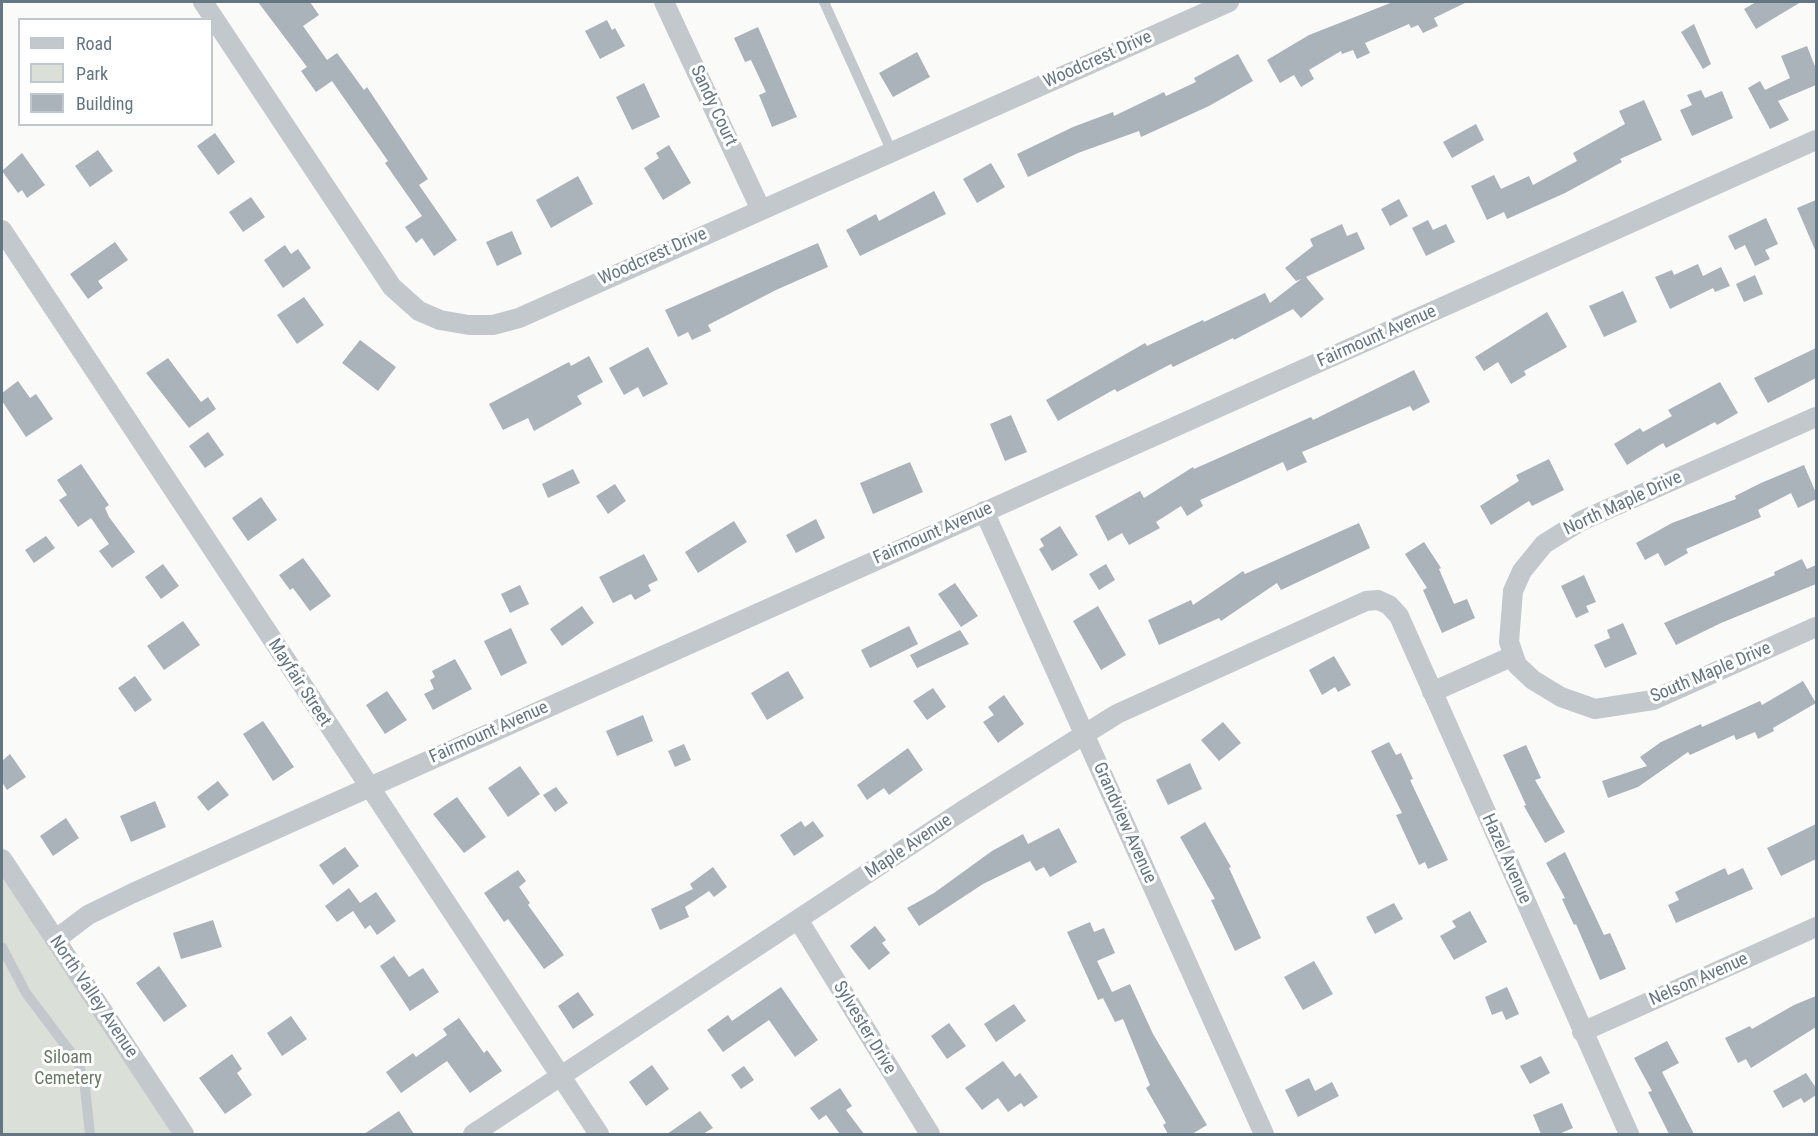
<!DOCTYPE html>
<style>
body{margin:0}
#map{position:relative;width:1818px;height:1136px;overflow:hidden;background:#fafaf8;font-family:"Roboto Condensed",sans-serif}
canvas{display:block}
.frame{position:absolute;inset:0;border:3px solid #657683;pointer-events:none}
.legend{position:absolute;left:18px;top:18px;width:195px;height:108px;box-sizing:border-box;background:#fff;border:2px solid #c1c8cd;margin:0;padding:8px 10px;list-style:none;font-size:18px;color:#657683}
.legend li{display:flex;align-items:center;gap:12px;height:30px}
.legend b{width:30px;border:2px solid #c1c8cd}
</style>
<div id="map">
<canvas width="1818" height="1136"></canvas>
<div class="frame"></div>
<ul class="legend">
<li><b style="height:8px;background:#c3c8cc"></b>Road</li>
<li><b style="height:16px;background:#dadfd7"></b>Park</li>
<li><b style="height:16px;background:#aab3b9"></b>Building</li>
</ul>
</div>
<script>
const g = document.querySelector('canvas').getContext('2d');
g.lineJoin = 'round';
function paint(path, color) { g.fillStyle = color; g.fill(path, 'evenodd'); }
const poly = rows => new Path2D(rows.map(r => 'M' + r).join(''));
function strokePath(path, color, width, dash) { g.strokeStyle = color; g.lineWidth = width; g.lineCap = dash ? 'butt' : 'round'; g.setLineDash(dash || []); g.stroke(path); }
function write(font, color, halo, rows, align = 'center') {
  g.font = font + ' "Roboto Condensed",sans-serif'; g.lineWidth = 6; g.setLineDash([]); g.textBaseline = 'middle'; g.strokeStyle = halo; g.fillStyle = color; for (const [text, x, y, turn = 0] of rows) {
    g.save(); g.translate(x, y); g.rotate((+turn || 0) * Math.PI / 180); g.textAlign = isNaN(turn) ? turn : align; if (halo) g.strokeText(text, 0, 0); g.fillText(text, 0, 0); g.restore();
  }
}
const green = poly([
 [2,851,190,1134,2,1134]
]);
const building = poly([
 [258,2,310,2,319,15,303,26,327,60,337,53,364,90,367,87,428,179,419,185,457,240,434,256,422,238,416,243,405,227,422,216,385,163,388,161,332,81,316,92,301,71,307,67],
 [1393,2,1467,2,1434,18,1438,26,1423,33,1418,25,1411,28,1409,24,1365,43,1370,53,1357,59,1353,50,1342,54,1341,51,1309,70,1314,79,1301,87,1294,75,1280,83,1267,60,1309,35],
 [1756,2,1801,2,1756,29,1744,9],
 [607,20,612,30,615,28,625,46,600,59,585,31],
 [1694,24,1711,64,1703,69,1681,32],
 [758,27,797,117,772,127,759,95,766,92,751,60,745,62,734,38],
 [1807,46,1816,69,1816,85,1778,101,1789,120,1770,129,1748,88,1760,81,1765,90,1790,78,1781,56],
 [917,52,930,77,893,97,879,73],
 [1238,54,1253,81,1209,106,1141,137,1139,131,1078,153,1028,177,1017,154,1073,127,1113,112,1114,116,1164,92,1166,96,1196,82,1194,78],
 [644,83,660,117,632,130,616,97],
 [1701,90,1705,98,1722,91,1733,118,1692,136,1680,110,1692,105,1687,95],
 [1644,100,1662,140,1620,159,1622,162,1565,193,1507,219,1504,212,1487,220,1471,186,1494,175,1501,189,1529,176,1533,185,1577,161,1573,153,1625,124,1619,111],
 [1476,124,1484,140,1452,158,1443,142],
 [215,133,235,162,218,175,197,146],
 [669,145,691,183,663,200,644,168,659,158,656,153],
 [98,150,113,171,90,187,75,166],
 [22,153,45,185,27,198,22,190,18,193,2,171],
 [991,163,1005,187,977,203,963,179],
 [578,176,593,204,551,228,536,200],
 [934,191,946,214,860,256,846,230,876,214,879,221],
 [251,197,265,217,243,232,229,212],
 [1399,199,1408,216,1390,226,1381,209],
 [1816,200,1816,252,1797,208],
 [1766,218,1778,244,1765,250,1770,259,1755,266,1745,245,1735,250,1728,236],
 [1428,220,1433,230,1446,224,1455,242,1426,256,1412,228],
 [1342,224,1347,236,1357,232,1365,249,1306,277,1324,299,1301,318,1293,309,1234,340,1233,338,1173,367,1171,364,1117,392,1115,389,1058,421,1046,400,1145,343,1147,346,1203,320,1204,322,1265,293,1270,303,1301,279,1296,281,1285,268,1313,246,1310,239],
 [512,231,522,254,497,266,486,242],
 [115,242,128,260,98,281,103,288,88,299,70,274],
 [818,243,828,267,776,290,708,325,711,331,692,340,688,332,678,337,665,310],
 [285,245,291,254,298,249,311,268,283,288,264,260],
 [1698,264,1703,276,1721,267,1730,286,1715,292,1713,288,1670,309,1655,277,1672,270,1674,275],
 [1755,275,1763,294,1744,302,1736,284],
 [1623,291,1637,322,1604,337,1589,306],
 [304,297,324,325,297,344,277,315],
 [1547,312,1567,347,1524,371,1526,375,1511,384,1498,362,1484,371,1475,357],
 [360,340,396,367,378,391,342,363],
 [648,347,668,384,643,397,638,387,624,395,609,368],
 [1816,348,1816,378,1768,403,1754,378],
 [589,356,603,382,577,396,582,404,534,431,528,418,503,430,489,404,569,362,571,366],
 [168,358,201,402,208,397,216,409,189,428,146,373],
 [1414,370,1430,402,1413,411,1410,406,1302,452,1307,462,1287,471,1283,462,1200,500,1203,506,1187,516,1181,506,1156,522,1160,528,1129,545,1122,533,1108,541,1095,516,1140,491,1144,498,1193,467,1194,469,1311,417,1313,420],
 [18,381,30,398,36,394,53,419,26,437,2,401,2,393],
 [1720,382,1738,413,1717,425,1715,422,1666,448,1663,443,1627,465,1614,444,1640,428,1643,432,1672,416,1668,410],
 [1011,415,1027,452,1005,461,990,424],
 [208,432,224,455,205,468,189,446],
 [1549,459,1564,490,1532,506,1529,501,1491,525,1480,506,1519,481,1516,475],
 [910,462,923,492,873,514,860,483],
 [81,464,109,505,105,508,109,517,135,552,112,568,99,551,109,544,91,518,78,527,59,500,67,495,57,480],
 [1804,465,1816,493,1816,499,1798,508,1791,493,1758,510,1761,517,1686,549,1688,553,1665,566,1658,553,1645,560,1636,543,1672,523,1736,499,1735,496,1761,483],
 [573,469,580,483,548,498,542,484],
 [615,484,626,501,608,514,596,496],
 [261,497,277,520,248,541,232,518],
 [816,519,825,538,796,553,786,535],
 [734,521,747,542,698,573,685,552],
 [1359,523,1370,548,1281,590,1277,583,1221,621,1219,618,1159,645,1148,620,1191,600,1193,605,1243,571,1245,574],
 [1060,526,1078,555,1052,571,1039,549,1044,546,1040,539],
 [46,536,55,548,34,563,25,550],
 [1424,542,1441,568,1439,569,1454,604,1467,599,1475,618,1442,633,1423,590,1427,588,1405,554],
 [644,554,658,580,648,585,651,591,635,600,631,594,613,603,599,577],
 [303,558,331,596,310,611,293,588,290,590,279,575],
 [1802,559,1807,569,1816,565,1816,584,1721,623,1676,645,1664,623,1775,575,1774,572],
 [163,564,179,586,161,599,145,577],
 [1106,564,1115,580,1099,590,1089,574],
 [1584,575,1596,602,1586,606,1589,612,1576,618,1561,586],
 [955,583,978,616,961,627,938,594],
 [520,585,529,604,510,613,501,594],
 [582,606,594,623,562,646,550,629],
 [1098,606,1126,655,1101,670,1073,621],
 [183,621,200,645,164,670,147,646],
 [1623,623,1637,654,1605,668,1594,645,1610,638,1607,630],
 [909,626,918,644,870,668,861,650],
 [511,628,527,663,501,676,484,641],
 [960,630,969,644,917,668,910,655],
 [1334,656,1351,685,1338,692,1335,687,1322,695,1309,670],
 [455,659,472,689,433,710,424,694,434,689,430,680,435,677,432,671],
 [788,671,804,698,767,720,751,693],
 [135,676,152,700,135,712,118,688],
 [1803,681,1816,703,1773,728,1774,731,1758,739,1755,732,1736,740,1734,735,1690,755,1688,752,1638,787,1608,798,1602,781,1647,766,1640,757,1661,742,1701,724,1702,727,1760,701,1762,705],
 [933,688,946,707,927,720,913,701],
 [387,691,407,720,385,734,366,705],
 [1004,695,1024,724,998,743,983,722,994,715,988,707],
 [643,715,653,741,617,756,606,731],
 [263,721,294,767,273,781,243,734],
 [1223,722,1241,743,1219,761,1201,740],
 [1389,742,1396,755,1401,753,1413,779,1410,780,1448,860,1428,869,1425,862,1419,865,1396,815,1402,813,1371,751],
 [684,744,691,760,675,767,668,751],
 [1526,745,1541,778,1535,780,1565,832,1545,843,1524,806,1526,805,1503,755],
 [908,748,923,770,889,795,884,788,867,800,857,785],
 [10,754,26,777,7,790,2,782,2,761],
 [1190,763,1202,789,1168,805,1156,780],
 [520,766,540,794,508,817,488,788],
 [218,781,229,795,208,811,197,797],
 [556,787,568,803,555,812,543,795],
 [457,797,486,837,464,853,433,814],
 [155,801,166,827,131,842,120,816],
 [66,818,79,838,53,856,40,836],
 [801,821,805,827,813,821,824,836,794,856,780,835],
 [1205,822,1231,867,1229,868,1261,938,1235,951,1211,900,1215,899,1180,837],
 [1816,824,1816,859,1781,876,1767,848],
 [1059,828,1077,862,1050,877,1044,867,1036,871,1030,861,983,884,919,926,907,908,934,893,992,851,1023,834,1028,844],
 [345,847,359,866,333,885,319,865],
 [1565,852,1604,935,1610,933,1626,969,1600,980,1576,924,1574,925,1562,899,1565,898,1546,863],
 [713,867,727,887,714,897,709,891,685,907,689,917,660,930,651,909,693,889,690,884],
 [1725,868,1728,875,1743,868,1753,889,1676,923,1668,905,1679,900,1675,892],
 [518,870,526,881,519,887,530,903,528,905,564,955,544,969,508,919,504,922,484,893],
 [349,888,360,903,376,892,396,921,377,935,370,925,365,929,353,911,337,922,325,906],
 [1394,903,1403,919,1375,934,1366,917],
 [1470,911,1487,942,1454,960,1440,936,1456,927,1452,921],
 [213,920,222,947,181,959,173,933],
 [1090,922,1094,932,1104,928,1115,953,1097,961,1112,992,1130,984,1153,1034,1207,1125,1192,1134,1168,1134,1163,1125,1166,1123,1146,1088,1150,1085,1123,1019,1115,1022,1103,998,1098,1000,1067,932],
 [875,926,886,940,882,943,890,953,869,970,850,946],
 [394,956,409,977,423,968,439,992,410,1011,380,966],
 [1314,961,1333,994,1303,1010,1284,977],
 [159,966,187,1006,164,1022,136,983],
 [781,987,818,1040,795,1057,769,1020,723,1052,707,1030,728,1015,732,1021],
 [1507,987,1519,1014,1506,1020,1502,1011,1492,1015,1485,997],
 [578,992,594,1015,573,1029,558,1006],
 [1816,996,1816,1027,1751,1068,1746,1059,1738,1063,1725,1038,1750,1026,1752,1029,1794,1005],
 [1014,1004,1026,1021,996,1042,984,1024],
 [291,1016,307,1039,282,1056,267,1033],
 [459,1018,484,1053,487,1050,502,1071,470,1093,447,1061,401,1093,386,1072,413,1053,416,1057,447,1035,443,1029],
 [949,1023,966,1046,947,1059,931,1036],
 [1667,1041,1679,1063,1662,1072,1694,1134,1669,1134,1648,1092,1652,1091,1634,1058],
 [232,1054,242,1069,237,1073,252,1095,225,1114,199,1078],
 [1541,1056,1550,1073,1530,1084,1520,1066],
 [1003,1061,1015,1077,1020,1073,1038,1097,1024,1107,1021,1103,1008,1112,998,1098,982,1110,965,1088],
 [652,1065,669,1089,646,1106,629,1082],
 [744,1066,754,1080,741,1089,731,1075],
 [1806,1073,1816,1088,1816,1095,1804,1103,1801,1098,1783,1108,1773,1091],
 [1309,1078,1315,1091,1332,1082,1339,1096,1298,1117,1285,1090],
 [840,1088,852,1106,846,1110,864,1134,840,1134,826,1115,819,1120,810,1108],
 [1562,1103,1573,1128,1559,1134,1541,1134,1533,1115],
 [399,1111,414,1134,364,1134],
 [700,1111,713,1128,703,1134,667,1134]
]);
const lane = poly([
 [824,2,892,152],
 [2,947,26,993,78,1062,85,1088,90,1134]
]);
const street = poly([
 [203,2,392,287,419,311,440,320,469,325,493,325,519,318,1229,2],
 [664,2,761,210],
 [2,230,599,1134],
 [1816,417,1581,521,1544,544,1522,571,1513,591,1509,642,1517,665,1533,680,1561,697,1595,709,1653,700,1816,627],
 [984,511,1264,1134],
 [1432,692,1513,656],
 [2,859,184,1134],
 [799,921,930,1134],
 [55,940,88,915,133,893,1816,140],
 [1582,1032,1816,927],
 [473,1134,962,811,1117,714,1366,601,1378,600,1389,605,1399,616,1629,1134]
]);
const streetNames = [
 ["Woodcrest Drive",1098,60,-24],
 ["Sandy Court",713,106,65],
 ["Woodcrest Drive",653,257,-24],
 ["Fairmount Avenue",1377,337,-24],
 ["North Maple Drive",1623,504,-25],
 ["Fairmount Avenue",933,534,-24],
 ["South Maple Drive",1711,673,-23],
 ["Mayfair Street",299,683,57],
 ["Fairmount Avenue",489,733,-24],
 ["Grandview Avenue",1124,823,66],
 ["Maple Avenue",909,847,-34],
 ["Hazel Avenue",1506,859,66],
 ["Nelson Avenue",1699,980,-24],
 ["North Valley Avenue",93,997,56],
 ["Sylvester Drive",864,1028,59]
];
const parkNames = [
 ["Siloam",68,1058],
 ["Cemetery",68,1079]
];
paint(green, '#dadfd7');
paint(building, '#aab3b9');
strokePath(lane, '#c3c8cc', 10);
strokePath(street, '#c3c8cc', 20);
write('18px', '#657683', '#fff', streetNames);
write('18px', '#687a64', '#fff', parkNames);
</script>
